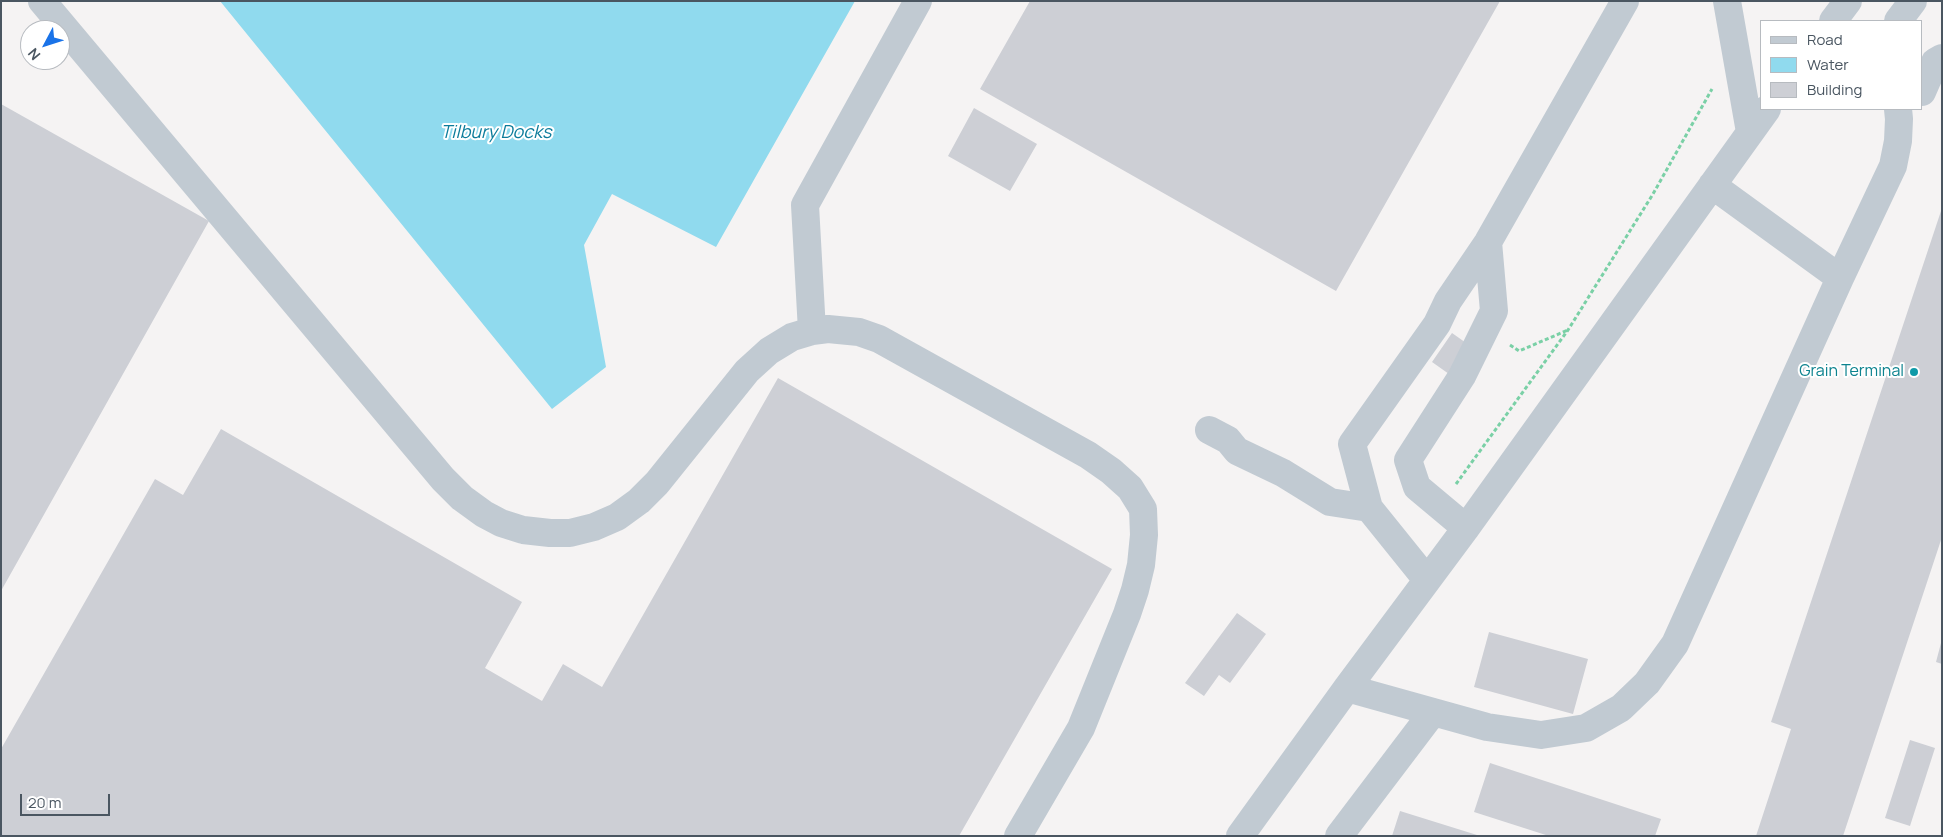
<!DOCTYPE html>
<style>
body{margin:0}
#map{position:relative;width:1943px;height:837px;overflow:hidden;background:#f5f3f3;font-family:Manrope,sans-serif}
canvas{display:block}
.frame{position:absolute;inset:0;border:2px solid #4a5661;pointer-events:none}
.legend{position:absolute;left:1760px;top:20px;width:162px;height:90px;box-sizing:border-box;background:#fff;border:1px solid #b7bbc0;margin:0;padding:6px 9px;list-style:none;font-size:15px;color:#4a5661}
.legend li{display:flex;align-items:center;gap:10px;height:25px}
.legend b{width:25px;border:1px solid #b7bbc0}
.north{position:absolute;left:20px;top:20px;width:50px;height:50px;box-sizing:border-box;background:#fff;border:1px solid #b7bbc0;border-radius:50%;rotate:230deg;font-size:14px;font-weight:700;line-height:20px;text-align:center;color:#4a5661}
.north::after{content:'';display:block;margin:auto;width:18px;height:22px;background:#1a73e8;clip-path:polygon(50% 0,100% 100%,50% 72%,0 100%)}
.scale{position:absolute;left:20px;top:794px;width:90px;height:22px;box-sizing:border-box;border:2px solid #4a5661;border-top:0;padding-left:6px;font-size:15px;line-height:18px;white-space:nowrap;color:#4a5661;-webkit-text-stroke:4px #fff;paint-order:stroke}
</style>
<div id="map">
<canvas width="1943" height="837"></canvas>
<div class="frame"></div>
<ul class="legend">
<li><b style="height:6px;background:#c1cad2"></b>Road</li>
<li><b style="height:14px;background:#90daee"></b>Water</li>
<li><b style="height:14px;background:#cdcfd5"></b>Building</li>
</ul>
<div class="north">N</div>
<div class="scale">20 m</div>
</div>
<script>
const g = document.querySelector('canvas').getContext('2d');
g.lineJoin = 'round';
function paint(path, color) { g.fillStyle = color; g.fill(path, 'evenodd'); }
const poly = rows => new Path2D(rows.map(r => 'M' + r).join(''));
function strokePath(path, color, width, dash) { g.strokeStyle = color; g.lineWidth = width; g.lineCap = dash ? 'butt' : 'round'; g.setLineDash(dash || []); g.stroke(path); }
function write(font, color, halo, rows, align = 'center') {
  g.font = font + ' Manrope,sans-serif'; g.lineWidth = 4; g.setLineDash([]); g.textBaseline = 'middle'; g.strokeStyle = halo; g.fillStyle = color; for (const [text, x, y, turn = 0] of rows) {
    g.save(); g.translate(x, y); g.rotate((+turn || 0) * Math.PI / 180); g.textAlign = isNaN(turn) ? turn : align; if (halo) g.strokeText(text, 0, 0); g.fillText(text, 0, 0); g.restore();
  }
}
const water = poly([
 [220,1,855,1,716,247,612,194,584,245,606,367,552,409]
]);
const building = poly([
 [1030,1,1500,1,1336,291,980,89],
 [1,104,209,221,1,591],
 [974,108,1037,144,1010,191,948,156],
 [1942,208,1942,537,1843,836,1756,836,1791,729,1771,722],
 [1452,333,1469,345,1449,374,1432,362],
 [778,378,1112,569,959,836,1,836,1,749,155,479,183,495,221,429,522,602,485,668,542,701,563,664,602,687],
 [1237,613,1266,634,1230,683,1219,675,1204,696,1185,683],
 [1489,632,1588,659,1573,714,1474,687],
 [1941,643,1942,643,1942,664,1936,662],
 [1910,740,1935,748,1910,826,1885,818],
 [1490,763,1661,819,1655,836,1549,836,1474,812],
 [1400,811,1477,835,1477,836,1392,836]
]);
const path = poly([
 [1510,345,1519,351,1568,330],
 [1456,484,1568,330,1653,194,1712,89]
]);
const minor = poly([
 [42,1,443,479,462,498,484,514,501,523,523,530,550,533,570,533,594,527,617,517,639,501,657,483,747,371,769,351,792,337,812,331,828,329,859,332,879,339,1088,455,1111,471,1130,488,1143,509,1144,535,1141,565,1135,590,1127,614,1081,728,1018,836],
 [1727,1,1750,132],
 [1833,21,1848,1],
 [1898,21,1913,1],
 [1922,92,1935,62,1942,58],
 [1712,185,1840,278],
 [812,331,805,205,918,1],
 [1209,430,1228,440,1237,451,1283,473,1330,502,1369,508],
 [1466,528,1417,487,1408,460,1462,376,1494,311,1488,242],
 [1427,580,1369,508,1352,444,1437,324,1448,301,1488,242,1625,1],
 [1347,688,1487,727,1541,735,1586,728,1621,708,1647,683,1675,644,1840,278,1893,166,1898,141,1899,119,1898,109],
 [1240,836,1347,688,1466,528,1767,109],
 [1339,836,1433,712]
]);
const markers = [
 [1914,372,5,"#0f9aa8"]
];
const cultureNames = [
 ["Grain Terminal",1904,372]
];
const waterNames = [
 ["Tilbury Docks",496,133]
];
paint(water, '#90daee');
paint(building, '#cdcfd5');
strokePath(path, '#7ad0a6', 3, [4, 2.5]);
strokePath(minor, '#c1cad2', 28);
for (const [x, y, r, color] of markers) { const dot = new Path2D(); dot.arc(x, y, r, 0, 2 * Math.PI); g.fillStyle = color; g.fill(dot); strokePath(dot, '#fff', 2); }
write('16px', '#0d838f', '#fff', cultureNames, 'right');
write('italic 18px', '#0c7c9b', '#fff', waterNames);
</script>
